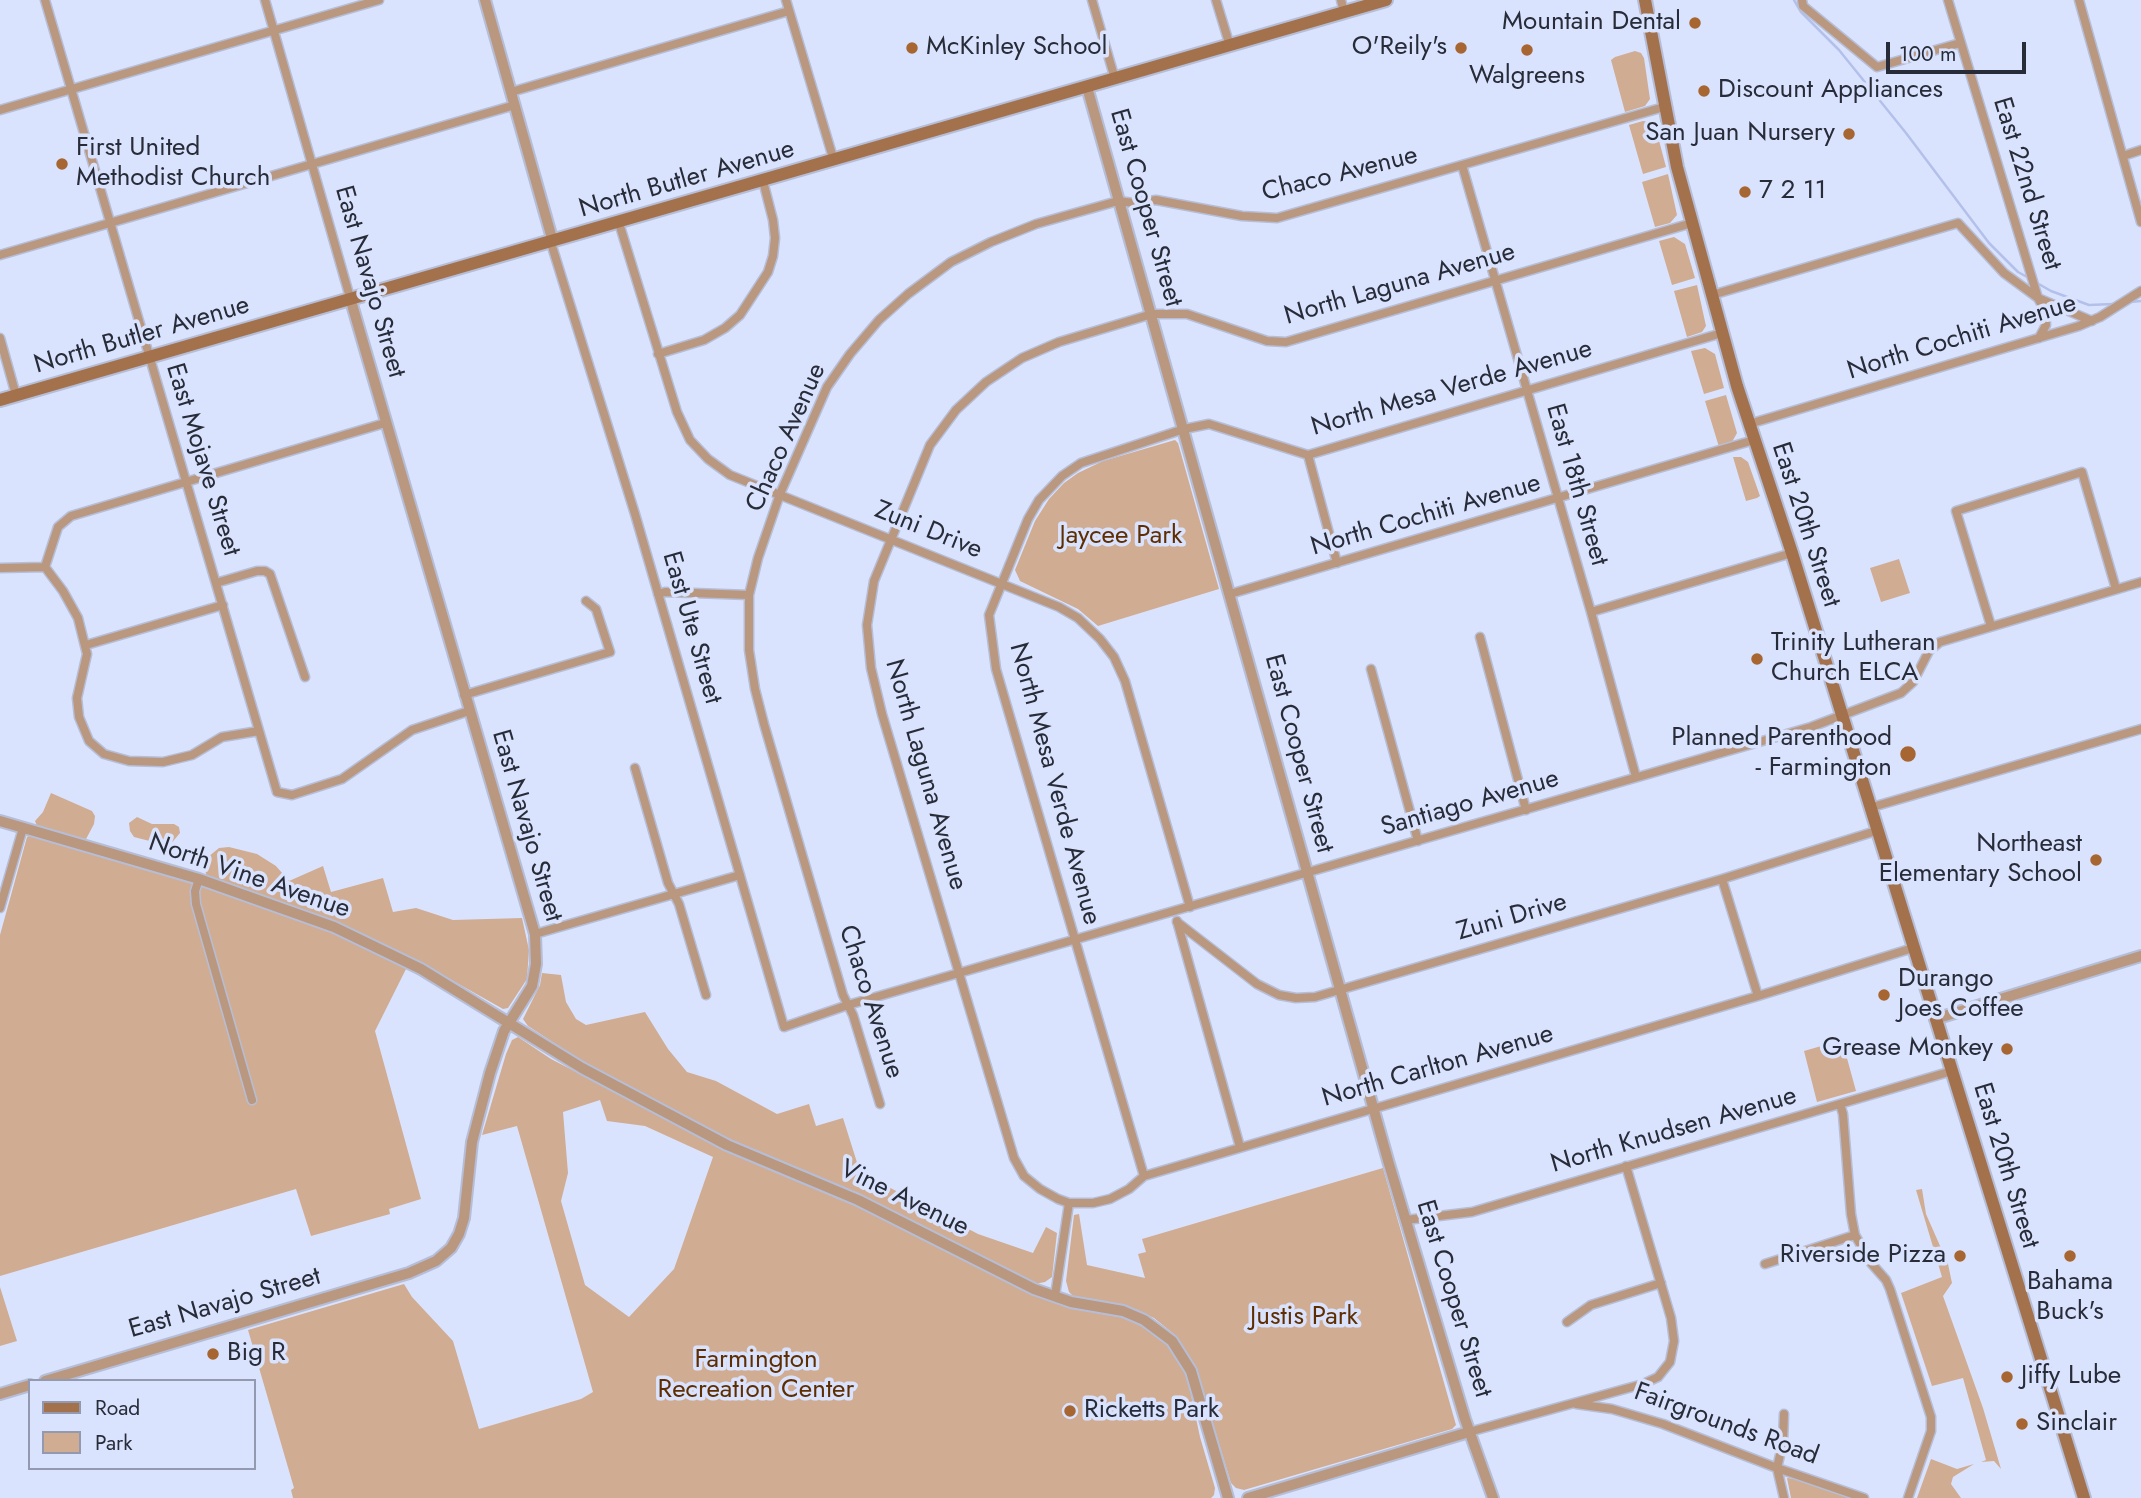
<!DOCTYPE html>
<style>
body{margin:0}
#map{position:relative;width:2141px;height:1498px;overflow:hidden;background:#dae3fe;font-family:Jost,sans-serif}
canvas{display:block}
.legend{position:absolute;left:28px;top:1379px;width:228px;height:91px;box-sizing:border-box;background:#dae3fe;border:2px solid #939aaf;margin:0;padding:9px 12px;list-style:none;font-size:21px;color:#282c39}
.legend li{display:flex;align-items:center;gap:14px;height:35px}
.legend b{width:35px;border:2px solid #939aaf}
.scale{position:absolute;left:1886px;top:42px;width:140px;height:32px;box-sizing:border-box;border:4px solid #282c39;border-top:0;padding-left:9px;font-size:21px;line-height:24px;white-space:nowrap;color:#282c39;-webkit-text-stroke:5px #dae3fe;paint-order:stroke}
</style>
<div id="map">
<canvas width="2141" height="1498"></canvas>
<ul class="legend">
<li><b style="height:9px;background:#a4714d"></b>Road</li>
<li><b style="height:19px;background:#d0ac93"></b>Park</li>
</ul>
<div class="scale">100 m</div>
</div>
<script>
const g = document.querySelector('canvas').getContext('2d');
g.lineJoin = 'round';
function paint(path, color) { g.fillStyle = color; g.fill(path, 'evenodd'); }
const poly = rows => new Path2D(rows.map(r => 'M' + r).join(''));
function strokePath(path, color, width, dash) { g.strokeStyle = color; g.lineWidth = width; g.lineCap = dash ? 'butt' : 'round'; g.setLineDash(dash || []); g.stroke(path); }
function write(font, color, halo, rows, align = 'center') {
  g.font = font + ' Jost,sans-serif'; g.lineWidth = 7; g.setLineDash([]); g.textBaseline = 'middle'; g.strokeStyle = halo; g.fillStyle = color; for (const [text, x, y, turn = 0] of rows) {
    g.save(); g.translate(x, y); g.rotate((+turn || 0) * Math.PI / 180); g.textAlign = isNaN(turn) ? turn : align; if (halo) g.strokeText(text, 0, 0); g.fillText(text, 0, 0); g.restore();
  }
}
const green = poly([
 [1635,51,1641,53,1644,58,1650,99,1645,106,1625,112,1611,60,1615,57],
 [1643,121,1650,122,1656,129,1666,167,1643,174,1629,125],
 [1668,174,1677,215,1670,223,1655,227,1642,182],
 [1674,237,1685,244,1695,278,1672,285,1659,241],
 [1697,285,1706,326,1702,332,1687,337,1674,291],
 [1705,348,1715,354,1724,388,1704,394,1691,351],
 [1726,395,1737,433,1732,442,1719,447,1705,401],
 [1175,440,1178,443,1219,589,1098,626,1078,609,1020,581,1015,570,1035,521,1049,499,1064,483,1078,473,1103,461],
 [1733,457,1741,457,1748,462,1760,496,1757,498,1746,501],
 [1899,559,1910,593,1881,602,1870,568],
 [51,793,92,811,95,816,94,824,85,841,37,826,35,821,43,812],
 [137,817,152,824,174,824,179,827,180,833,169,846,134,837,130,831,129,823],
 [31,835,231,895,325,929,407,967,375,1031,421,1199,389,1209,390,1214,311,1236,296,1189,0,1276,0,935,27,837],
 [229,847,257,854,276,866,289,881,323,866,331,892,383,878,393,912,416,908,453,920,522,918,529,950,527,979,508,1008,503,1009,416,960,346,927,304,910,207,877,203,864,208,857,219,848],
 [542,973,561,975,566,1002,576,1019,586,1025,645,1012,668,1049,687,1072,716,1081,777,1114,809,1104,816,1126,843,1118,860,1172,978,1234,1033,1253,1046,1227,1057,1233,1052,1277,1045,1282,1035,1284,902,1216,836,1184,713,1132,585,1063,528,1026,523,1019,540,985],
 [518,1037,551,1059,727,1150,881,1217,1034,1294,1072,1308,1119,1316,1145,1327,1168,1345,1187,1376,1200,1437,1215,1488,1214,1495,1211,1498,293,1498,291,1490,294,1488,248,1330,404,1284,412,1297,453,1341,479,1429,581,1399,593,1392,517,1126,482,1135,506,1054,512,1040],
 [600,1100,607,1121,645,1126,713,1157,674,1269,629,1317,585,1285,561,1201,568,1173,563,1112],
 [1842,1040,1856,1091,1817,1102,1804,1051],
 [1383,1168,1456,1425,1452,1429,1244,1490,1236,1488,1231,1483,1195,1365,1175,1335,1154,1318,1135,1309,1075,1298,1069,1292,1066,1281,1074,1215,1079,1214,1087,1265,1145,1278,1138,1254,1146,1252,1142,1239],
 [1922,1189,1926,1214,1948,1264,1952,1283,1943,1296,1983,1408,2001,1469,1994,1461,1981,1462,1986,1460,1963,1378,1932,1386,1901,1293,1942,1277,1916,1190],
 [0,1287,17,1341,0,1346],
 [1931,1459,1957,1469,1974,1464,1953,1477,1951,1484,1961,1498,1917,1498],
 [1787,1478,1797,1479,1850,1498,1791,1498]
]);
const stream = poly([
 [1794,0,1801,12,1839,50,1906,133,1989,243,2018,272,2029,278],
 [2037,283,2051,291,2089,305,2113,304],
 [2130,302,2141,301]
]);
const minor = poly([
 [45,0,277,792],
 [265,0,351,301],
 [786,0,834,161],
 [1092,0,1115,79],
 [1216,0,1230,46],
 [1341,0,1344,12],
 [1802,0,1803,6,1877,67,1960,43],
 [1948,0,2038,298,2045,311,2046,325,2039,338],
 [2079,0,2141,222],
 [511,92,789,11],
 [0,110,379,0],
 [2123,156,2141,150],
 [1462,165,1591,612,1636,777],
 [619,223,677,412,690,440,708,459,730,475,1059,607,1078,618,1100,639,1114,657,1125,681,1190,907],
 [1692,223,1286,342,1267,341,1187,314,1152,314,1059,342,1022,358,986,382,956,410,930,445,874,581,867,625,871,668,882,714,1014,1158,1024,1176,1040,1189,1058,1199,1069,1203,1093,1203,1110,1199,1129,1189,1144,1176,1758,996,1913,948],
 [551,243,635,514,784,1027,848,1005,1811,727,1901,693,1913,682,1929,651,1940,642,2141,582],
 [0,255,515,105],
 [1712,295,1958,223,2004,273,2038,298,2092,321],
 [0,338,16,395],
 [658,354,704,340,725,328,740,315,768,272,773,256,775,238,773,220,763,181],
 [1749,424,2079,326,2100,317,2141,291],
 [1308,455,1337,563],
 [45,567,58,527,71,516,385,423],
 [45,567,63,591,78,618,87,654,77,698,79,717,89,741,104,754,129,761,163,762,192,755,222,737,259,731],
 [0,568,45,567],
 [216,583,257,571,265,571,270,574,305,677],
 [658,594,665,592,749,595],
 [1230,594,1754,440],
 [1591,612,1792,553],
 [1991,626,1956,511,2082,472,2116,589],
 [1480,637,1526,810],
 [86,645,223,605],
 [1371,669,1418,841],
 [464,695,610,652,596,609,586,601],
 [635,768,668,883,679,904,706,995],
 [277,792,292,795,342,779,412,730,469,711],
 [1869,808,2141,729],
 [199,879,195,891,196,904,252,1100],
 [1722,879,1758,996],
 [0,908,23,828],
 [1177,921,1240,1147],
 [1177,922,1257,984,1279,995,1296,998,1315,997,1722,879,1876,831],
 [535,934,740,875],
 [880,1104,853,1015,843,995,764,724,755,689,749,650,749,595,758,558,780,494,827,387,850,354,879,320,908,294,951,262,991,242,1036,224,1118,201,1134,203,1156,200,1242,216,1277,218,1664,107],
 [1840,1104,1843,1114,1851,1214,1855,1235,1871,1263,1886,1280,1890,1289,1931,1417,1931,1431,1908,1498],
 [1144,1176,996,669,989,615,1028,519,1039,500,1062,476,1081,463,1184,429,1209,424,1308,455,1722,333],
 [1406,1220,1472,1212,1952,1071],
 [1765,1264,1855,1235],
 [1055,1296,1069,1203],
 [1567,1322,1591,1305,1661,1283],
 [1576,1404,1612,1409,1663,1424,1777,1468,1864,1498],
 [1784,1414,1783,1442,1777,1468,1784,1498],
 [1469,1432,1643,1384,1658,1377,1670,1362,1674,1341,1671,1318,1626,1166]
]);
const tertiary = poly([
 [485,0,553,242],
 [1087,87,1389,1164,1465,1419,1493,1498],
 [0,821,199,879,334,927,421,969,582,1068,727,1145,858,1200,1034,1289,1071,1302,1123,1311,1144,1320,1172,1341,1191,1371,1228,1498],
 [1935,1019,2141,956],
 [45,1381,409,1273,436,1261,451,1248,459,1234,464,1218,472,1142,490,1073,504,1031,532,986,536,964,535,934,351,301],
 [0,1394,30,1385],
 [1248,1498,1469,1432]
]);
const secondary = poly([
 [1645,0,1677,167,1737,386,1792,553,2084,1498],
 [0,400,1386,0]
]);
const markers = [
 [1695,23,7,"#a76531"],
 [912,48,7,"#a76531"],
 [1461,48,7,"#a76531"],
 [1527,50,7,"#a76531"],
 [1704,91,7,"#a76531"],
 [1849,134,7,"#a76531"],
 [62,164,7,"#a76531"],
 [1745,192,7,"#a76531"],
 [1757,659,7,"#a76531"],
 [1908,754,9,"#a76531"],
 [2096,860,7,"#a76531"],
 [1884,995,7,"#a76531"],
 [2007,1049,7,"#a76531"],
 [1960,1256,7,"#a76531"],
 [2070,1256,7,"#a76531"],
 [213,1354,7,"#a76531"],
 [2007,1377,7,"#a76531"],
 [1070,1411,7,"#a76531"],
 [2022,1424,7,"#a76531"]
];
const poiNames = [
 ["Mountain Dental",1681,23,"right"],
 ["McKinley School",926,48],
 ["O'Reily's",1447,48,"right"],
 ["Walgreens",1527,77,"center"],
 ["Discount Appliances",1718,91],
 ["San Juan Nursery",1835,134,"right"],
 ["First United",76,149],
 ["Methodist Church",76,179],
 ["7 2 11",1759,192],
 ["Trinity Lutheran",1771,644],
 ["Church ELCA",1771,674],
 ["Planned Parenthood",1892,739,"right"],
 ["- Farmington",1892,769,"right"],
 ["Northeast",2082,845,"right"],
 ["Elementary School",2082,875,"right"],
 ["Durango",1898,980],
 ["Joes Coffee",1898,1010],
 ["Grease Monkey",1993,1049,"right"],
 ["Riverside Pizza",1946,1256,"right"],
 ["Bahama",2070,1283,"center"],
 ["Buck's",2070,1313,"center"],
 ["Big R",227,1354],
 ["Jiffy Lube",2021,1377],
 ["Ricketts Park",1084,1411],
 ["Sinclair",2036,1424]
];
const streetNames = [
 ["Chaco Avenue",1340,175,-14],
 ["North Butler Avenue",687,180,-16],
 ["East 22nd Street",2026,184,73],
 ["East Cooper Street",1145,208,74],
 ["East Navajo Street",369,282,74],
 ["North Laguna Avenue",1400,285,-16],
 ["North Butler Avenue",142,336,-16],
 ["North Cochiti Avenue",1962,338,-17],
 ["North Mesa Verde Avenue",1452,389,-16],
 ["Chaco Avenue",787,438,-66],
 ["East Mojave Street",202,460,73],
 ["East 18th Street",1576,485,74],
 ["North Cochiti Avenue",1426,516,-16],
 ["East 20th Street",1805,525,72],
 ["Zuni Drive",928,531,22],
 ["East Ute Street",691,628,74],
 ["East Cooper Street",1298,754,75],
 ["North Laguna Avenue",925,775,74],
 ["North Mesa Verde Avenue",1054,784,75],
 ["Santiago Avenue",1470,804,-16],
 ["East Navajo Street",526,826,74],
 ["North Vine Avenue",249,877,19],
 ["Zuni Drive",1512,918,-16],
 ["Chaco Avenue",870,1002,72],
 ["North Carlton Avenue",1438,1067,-16],
 ["North Knudsen Avenue",1674,1131,-16],
 ["East 20th Street",2005,1166,73],
 ["Vine Avenue",904,1199,26],
 ["East Cooper Street",1453,1299,73],
 ["East Navajo Street",225,1304,-16],
 ["Fairgrounds Road",1726,1425,20]
];
const parkNames = [
 ["Jaycee Park",1121,537],
 ["Justis Park",1304,1318],
 ["Farmington",756,1361],
 ["Recreation Center",756,1391]
];
paint(green, '#d0ac93');
strokePath(stream, '#b3c0ea', 2.5);
strokePath(minor, '#b6bed7', 11);
strokePath(tertiary, '#b6bed7', 14);
strokePath(secondary, '#b6bed7', 16);
strokePath(minor, '#ba977f', 8);
strokePath(tertiary, '#ba977f', 10);
strokePath(secondary, '#a4714d', 12);
for (const [x, y, r, color] of markers) { const dot = new Path2D(); dot.arc(x, y, r, 0, 2 * Math.PI); g.fillStyle = color; g.fill(dot); strokePath(dot, '#dae3fe', 2.5); }
write('26px', '#282c39', '#dae3fe', poiNames, 'left');
write('26px', '#282c39', '#dae3fe', streetNames);
write('26px', '#5f2e00', '#dae3fe', parkNames);
</script>
